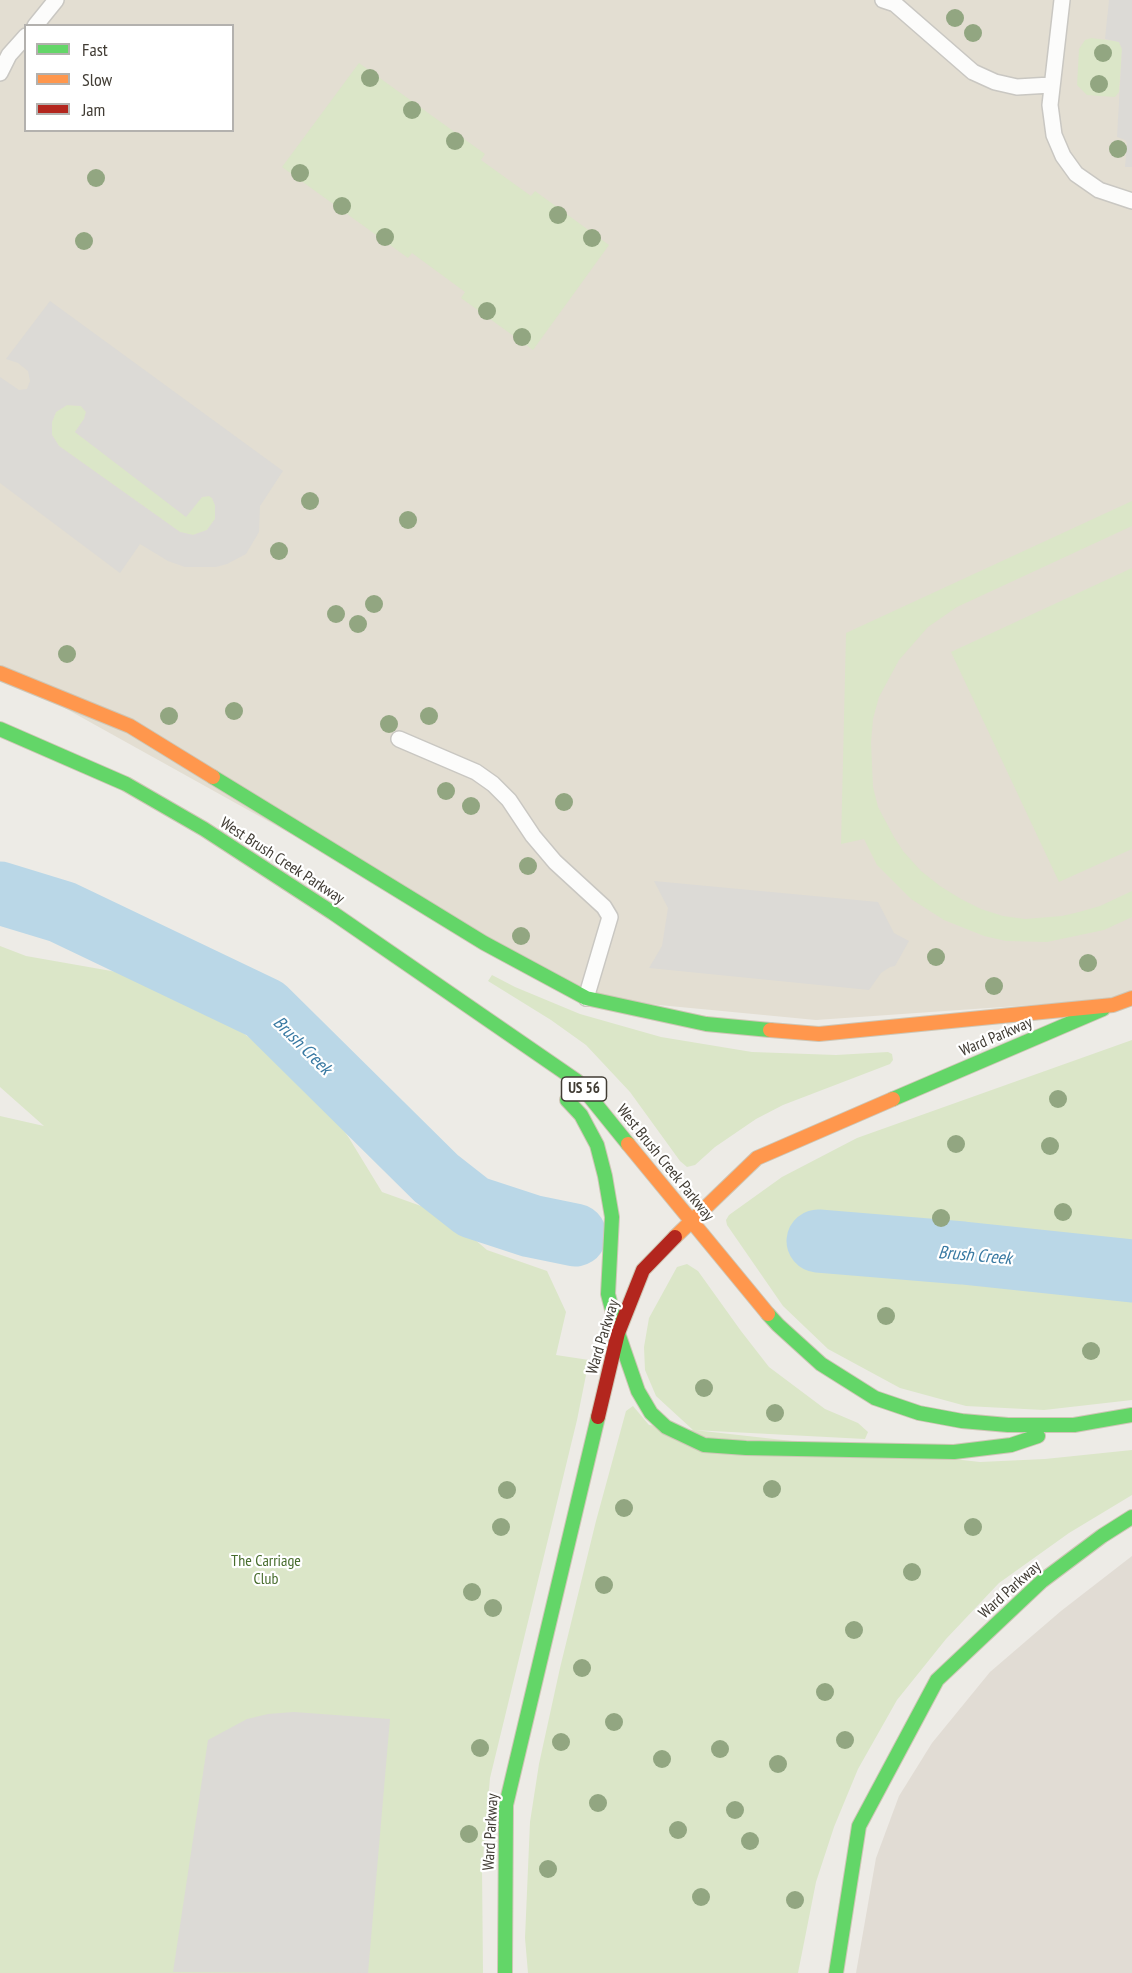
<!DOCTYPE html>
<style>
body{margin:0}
#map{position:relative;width:1132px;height:1973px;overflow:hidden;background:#edebe6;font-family:"PT Sans Narrow",sans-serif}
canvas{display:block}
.legend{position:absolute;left:24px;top:24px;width:210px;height:108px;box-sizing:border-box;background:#fff;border:2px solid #b3b1ae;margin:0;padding:8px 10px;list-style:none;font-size:18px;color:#413c34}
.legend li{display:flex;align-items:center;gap:12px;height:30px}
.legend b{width:30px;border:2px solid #b3b1ae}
</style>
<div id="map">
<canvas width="1132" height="1973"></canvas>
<ul class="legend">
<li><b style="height:8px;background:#63d668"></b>Fast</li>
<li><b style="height:8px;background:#ff974d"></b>Slow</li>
<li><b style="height:8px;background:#b3261e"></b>Jam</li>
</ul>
</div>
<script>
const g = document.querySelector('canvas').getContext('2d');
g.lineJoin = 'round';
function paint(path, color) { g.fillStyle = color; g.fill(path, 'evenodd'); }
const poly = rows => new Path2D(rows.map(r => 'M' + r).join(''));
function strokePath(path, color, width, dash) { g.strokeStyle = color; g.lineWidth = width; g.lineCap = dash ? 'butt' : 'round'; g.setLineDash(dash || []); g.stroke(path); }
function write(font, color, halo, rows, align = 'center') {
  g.font = font + ' "PT Sans Narrow",sans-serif'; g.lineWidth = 4.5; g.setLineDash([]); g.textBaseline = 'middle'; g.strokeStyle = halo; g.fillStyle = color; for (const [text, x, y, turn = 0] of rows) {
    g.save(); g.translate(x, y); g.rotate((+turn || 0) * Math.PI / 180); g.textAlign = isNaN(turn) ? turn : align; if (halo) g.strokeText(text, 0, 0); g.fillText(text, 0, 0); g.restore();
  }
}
const residential = poly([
 [1132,1556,1132,1973,856,1973,876,1858,899,1796,932,1743,990,1672,1061,1611]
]);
const education = poly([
 [0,0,1132,0,1132,998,816,1020,586,998,0,672],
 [26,26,232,26,232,130,26,130]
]);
const green = poly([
 [1091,38,1115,41,1119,42,1122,49,1119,92,1115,97,1087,95,1077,85,1079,49,1085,40],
 [359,63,485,154,481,160,531,196,535,191,609,245,533,350,461,298,465,292,412,253,408,258,282,167],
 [67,405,81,406,86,412,84,419,75,432,186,516,202,497,209,496,212,498,215,505,215,519,207,530,193,535,180,532,59,446,52,435,52,422,56,412],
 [1132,501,1132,526,957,607,928,627,899,660,879,697,873,719,871,742,873,787,878,807,894,837,903,851,921,871,940,886,961,899,981,909,1003,916,1025,919,1062,916,1079,912,1100,906,1132,891,1132,917,1104,930,1047,942,1006,941,984,936,944,920,911,899,877,865,864,839,841,844,846,633],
 [1132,568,1132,849,1059,882,951,652],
 [0,946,26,956,117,972,171,996,242,1032,315,1089,349,1138,382,1192,446,1215,487,1250,547,1271,566,1312,556,1355,589,1360,577,1420,490,1778,482,1868,483,1973,0,1973,0,1116,44,1126,0,1087],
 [492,975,515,987,580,1014,661,1037,752,1052,836,1055,888,1052,892,1054,893,1060,890,1064,783,1105,756,1119,715,1147,695,1165,687,1167,680,1161,630,1092,586,1045,551,1020,488,981],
 [1132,1040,1132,1400,1044,1410,966,1406,900,1388,828,1349,783,1306,727,1225,726,1220,729,1215,782,1177,857,1138],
 [687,1264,698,1271,741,1331,769,1367,825,1409,858,1423,868,1432,865,1439,693,1430,656,1396,645,1370,644,1347,649,1318,677,1267],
 [633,1406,649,1425,980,1462,1045,1459,1132,1450,1132,1495,1069,1533,999,1583,946,1639,897,1700,858,1769,834,1827,816,1882,798,1973,528,1973,525,1938,530,1822,539,1764,560,1668,596,1521,626,1411]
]);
const parking = poly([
 [1109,0,1132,0,1132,167,1125,167,1127,143,1125,140,1117,137,1122,49,1119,42,1105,39],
 [50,301,283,471,260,506,259,532,246,554,227,564,216,567,185,567,168,561,140,544,120,573,0,483,0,377,19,390,27,389,30,381,28,371,18,363,6,359],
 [67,405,81,406,86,412,84,419,75,432,186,517,202,497,209,496,212,498,215,505,215,519,207,530,193,535,180,532,59,446,52,435,52,422,56,412],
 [654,881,878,902,894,933,909,941,895,966,890,967,881,973,869,990,649,968,662,946,668,908],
 [294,1712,390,1719,368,1973,173,1972,208,1740,247,1719,268,1714]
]);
const river = poly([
 [0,893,62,912,265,1009,436,1178,473,1207,531,1226,575,1235],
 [818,1241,963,1253,1132,1271]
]);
const lane = poly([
 [883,0,895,4,973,72,995,82,1017,87,1051,85],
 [1062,0,1050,105,1054,135,1063,156,1076,174,1099,190,1132,201],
 [35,26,56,0],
 [0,73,9,55,26,36],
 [399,739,476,772,493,784,509,800,533,836,555,862,604,907,610,917,586,998]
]);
const fast = poly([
 [0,729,126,784,204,829,333,913,577,1081,628,1144],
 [213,777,484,943,586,998,706,1024,770,1030],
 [893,1099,1103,1009],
 [567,1100,581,1115,597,1145,605,1176,612,1217,608,1294,618,1333,638,1391,651,1413,666,1427,704,1445,746,1448,954,1452,1011,1445,1038,1436],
 [768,1314,778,1325,821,1364,875,1398,919,1413,962,1421,1008,1425,1074,1425,1132,1415],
 [505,1973,506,1805,598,1417],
 [836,1973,859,1826,937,1680,1042,1581,1102,1536,1132,1517]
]);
const slow = poly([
 [0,673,130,726,213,777],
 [770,1030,819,1034,1113,1005,1132,998],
 [628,1144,768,1314],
 [675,1237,757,1158,893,1099]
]);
const jam = poly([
 [598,1417,618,1333,643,1270,675,1237]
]);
const trees = [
 [955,18],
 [973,33],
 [1103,53],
 [370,78],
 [1099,84],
 [412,110],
 [455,141],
 [1118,149],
 [300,173],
 [96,178],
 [342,206],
 [558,215],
 [385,237],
 [592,238],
 [84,241],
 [487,311],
 [522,337],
 [310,501],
 [408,520],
 [279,551],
 [374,604],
 [336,614],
 [358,624],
 [67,654],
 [234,711],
 [169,716],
 [429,716],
 [389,724],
 [446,791],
 [564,802],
 [471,806],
 [528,866],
 [521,936],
 [936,957],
 [1088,963],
 [994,986],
 [1058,1099],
 [956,1144],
 [1050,1146],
 [1063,1212],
 [941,1218],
 [886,1316],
 [1091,1351],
 [704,1388],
 [775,1413],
 [772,1489],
 [507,1490],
 [624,1508],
 [501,1527],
 [973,1527],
 [912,1572],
 [604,1585],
 [472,1592],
 [493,1608],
 [854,1630],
 [582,1668],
 [825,1692],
 [614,1722],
 [845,1740],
 [561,1742],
 [480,1748],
 [720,1749],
 [662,1759],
 [778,1764],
 [598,1803],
 [735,1810],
 [678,1830],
 [469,1834],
 [750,1841],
 [548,1869],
 [701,1897],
 [795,1900]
];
const shields = [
 [584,1089,45]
];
const shieldNames = [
 ["US 56",584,1089]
];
const streetNames = [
 ["West Brush Creek Parkway",282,861,33],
 ["Ward Parkway",996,1037,-23],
 ["West Brush Creek Parkway",665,1163,51],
 ["Ward Parkway",603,1337,-73],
 ["Ward Parkway",1010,1590,-42],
 ["Ward Parkway",491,1832,-87]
];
const parkNames = [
 ["The Carriage",266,1561],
 ["Club",266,1579]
];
const waterNames = [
 ["Brush Creek",302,1046,45],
 ["Brush Creek",975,1256,5]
];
paint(residential, '#e1dcd4');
paint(education, '#e3ded2');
paint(green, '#dbe6c8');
paint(parking, '#dcdad6');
strokePath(river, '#bad7e7', 63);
strokePath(lane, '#c9c7c2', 18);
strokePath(fast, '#cec6b5', 16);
strokePath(slow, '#cec6b5', 16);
strokePath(jam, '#cec6b5', 16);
strokePath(lane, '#fcfcfb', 15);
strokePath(fast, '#63d668', 14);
strokePath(slow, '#ff974d', 14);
strokePath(jam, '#b3261e', 14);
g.fillStyle = '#92a681';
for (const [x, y] of trees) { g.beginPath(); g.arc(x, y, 9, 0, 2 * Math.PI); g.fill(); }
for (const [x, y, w] of shields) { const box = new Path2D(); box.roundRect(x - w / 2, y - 12, w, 24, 4.5); g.fillStyle = '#fff'; g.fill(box); strokePath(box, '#413c34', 1.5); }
write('bold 15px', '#413c34', null, shieldNames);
write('16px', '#413c34', '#fff', streetNames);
write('16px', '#486d2e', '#fff', parkNames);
write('italic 18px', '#3879a2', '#fff', waterNames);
</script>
